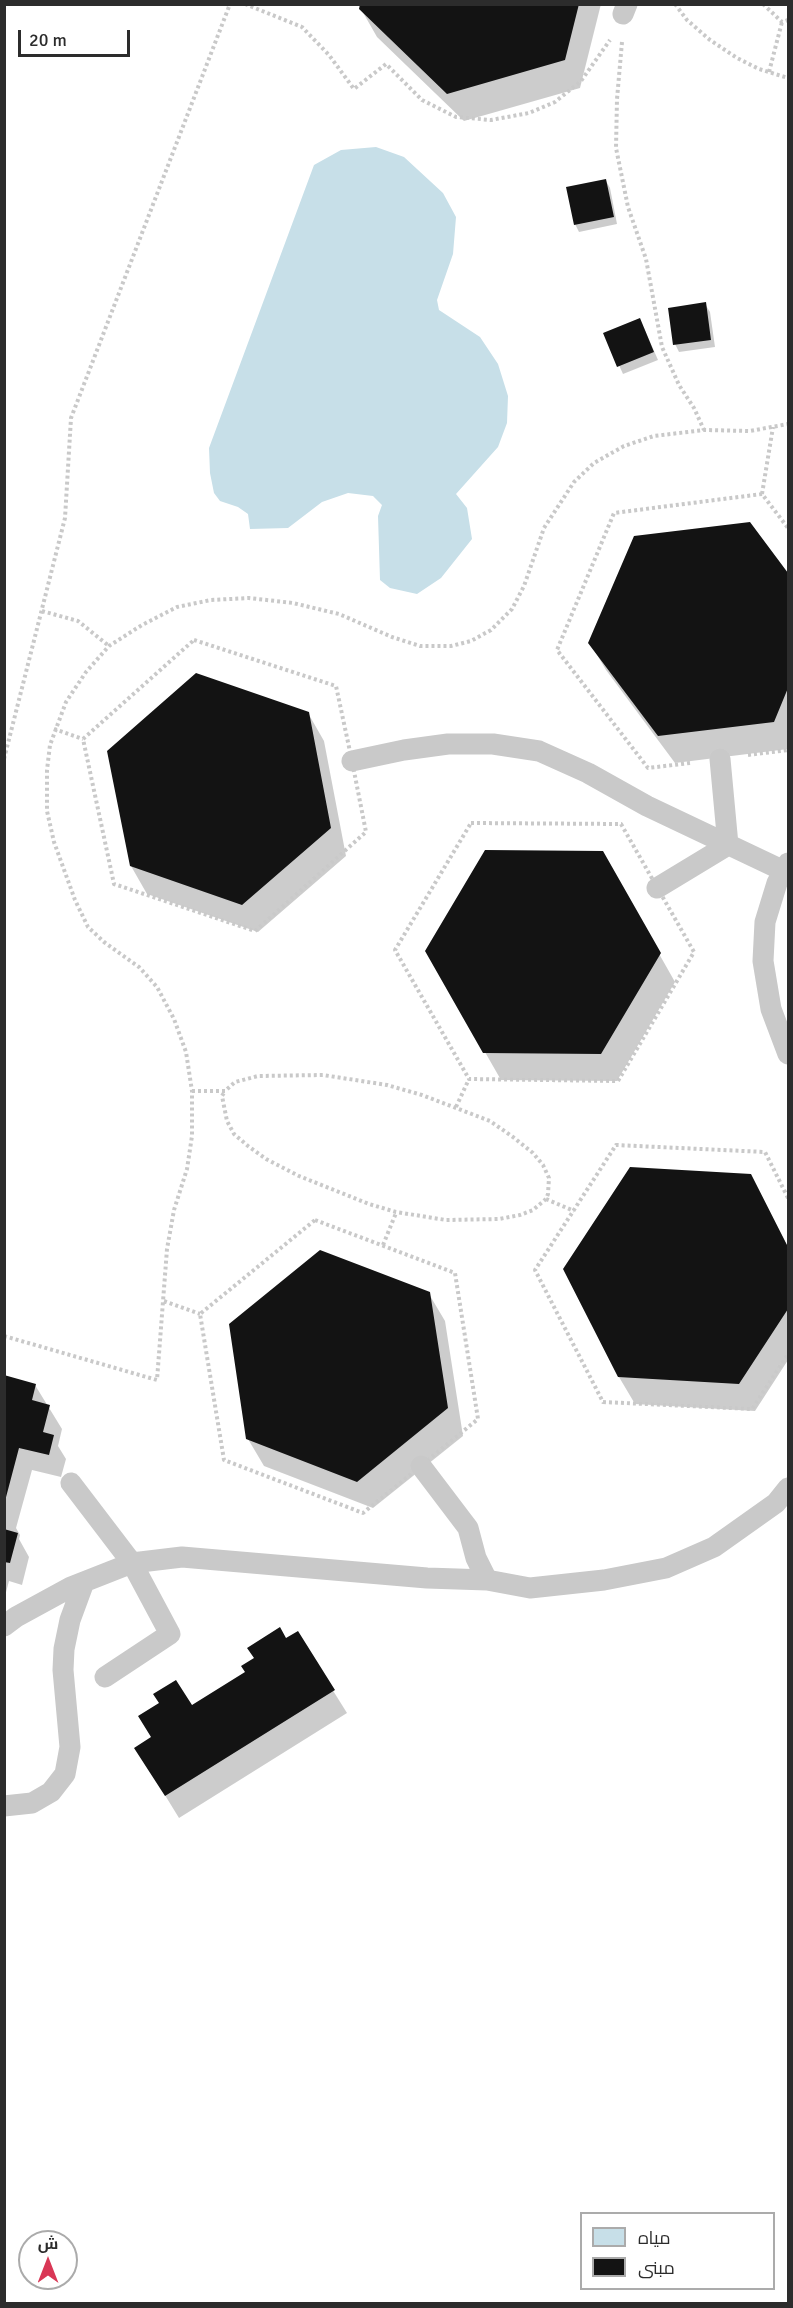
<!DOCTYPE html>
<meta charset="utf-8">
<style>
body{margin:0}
#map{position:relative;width:793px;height:2308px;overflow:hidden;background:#fff;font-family:Signika,Cairo,sans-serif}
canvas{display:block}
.frame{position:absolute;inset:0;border:6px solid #2c2c2c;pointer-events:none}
.legend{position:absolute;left:580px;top:2212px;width:195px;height:78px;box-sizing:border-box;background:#fff;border:2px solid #ababab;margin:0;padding:8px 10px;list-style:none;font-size:18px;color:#2c2c2c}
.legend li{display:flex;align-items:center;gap:12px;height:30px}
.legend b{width:30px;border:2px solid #ababab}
.north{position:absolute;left:18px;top:2230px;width:60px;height:60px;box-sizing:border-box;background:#fff;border:2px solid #ababab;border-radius:50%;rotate:0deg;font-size:16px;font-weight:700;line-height:24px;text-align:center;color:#2c2c2c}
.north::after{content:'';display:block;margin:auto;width:21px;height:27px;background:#d93756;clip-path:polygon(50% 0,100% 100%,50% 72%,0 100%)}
.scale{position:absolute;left:18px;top:30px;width:112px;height:27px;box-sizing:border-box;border:3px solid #2c2c2c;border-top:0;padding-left:8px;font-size:18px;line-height:21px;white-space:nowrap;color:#2c2c2c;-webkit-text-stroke:4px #fff;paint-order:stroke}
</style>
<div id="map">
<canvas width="793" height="2308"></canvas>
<div class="frame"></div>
<ul class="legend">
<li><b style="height:16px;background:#c7dfe8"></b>مياه</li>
<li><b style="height:16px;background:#131313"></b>مبنى</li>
</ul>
<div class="north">ش</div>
<div class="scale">20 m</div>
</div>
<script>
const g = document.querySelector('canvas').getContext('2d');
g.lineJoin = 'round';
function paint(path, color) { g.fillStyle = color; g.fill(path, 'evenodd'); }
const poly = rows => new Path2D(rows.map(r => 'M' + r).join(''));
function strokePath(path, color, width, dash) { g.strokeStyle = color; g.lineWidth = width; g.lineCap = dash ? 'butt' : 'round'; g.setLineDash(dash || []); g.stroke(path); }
const water = poly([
 [376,147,404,157,443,193,456,217,453,254,437,300,439,310,480,337,498,364,508,396,507,423,498,447,456,494,467,508,472,539,441,578,417,594,390,588,380,580,378,516,382,505,373,496,348,493,322,502,288,528,250,529,248,514,238,507,220,501,214,493,210,473,209,448,314,165,341,150]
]);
const shadow = poly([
 [362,4,601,4,580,88,464,121,377,37,361,9],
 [606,181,610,188,617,224,579,232,575,224],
 [705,304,710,312,715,347,679,352,675,344],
 [644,328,658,360,623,374,605,334],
 [749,524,788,575,788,749,675,763,606,670,590,643],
 [308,713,324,741,346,856,258,932,147,894,131,866],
 [602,853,675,982,617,1081,501,1080,427,951],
 [750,1176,788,1247,788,1360,755,1411,635,1404,619,1377],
 [429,1294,445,1321,463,1436,373,1508,264,1466,248,1439],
 [4,1377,35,1385,62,1429,58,1446,66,1459,61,1477,32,1470,16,1528,20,1535,19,1539,29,1557,22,1585,9,1581,5,1596],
 [297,1633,347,1713,179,1818,136,1748,153,1738,192,1707,247,1673]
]);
const building = poly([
 [360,4,579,4,565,60,447,94,359,9],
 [606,179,614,217,574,225,566,187],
 [706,302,711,340,673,345,668,308],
 [640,318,654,352,617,367,603,333],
 [750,522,788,573,788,688,774,722,658,736,588,643,634,536],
 [196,673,309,712,331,828,242,905,130,866,107,751],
 [485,850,603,851,661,953,601,1054,483,1053,425,951],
 [630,1167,751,1174,788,1247,788,1309,739,1384,618,1377,563,1269],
 [320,1250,430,1292,448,1408,357,1482,246,1439,229,1324],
 [4,1375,36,1384,32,1400,50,1405,43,1432,54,1435,49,1455,19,1448,5,1501],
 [4,1529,18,1533,10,1563,4,1562],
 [280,1627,286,1638,298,1631,335,1690,165,1796,134,1748,151,1737,138,1716,159,1703,153,1694,176,1680,192,1705,245,1672,241,1666,254,1658,247,1648]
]);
const path = poly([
 [245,4,302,27,329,55,354,89,386,64,422,100,456,117,491,120,529,113,555,102,581,81,610,40],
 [675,4,687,20,710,40,737,58,759,69,788,78],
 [763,4,782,22,788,20],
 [622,42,617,99,616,148,628,207,646,259,662,347,679,385,694,408,704,430],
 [769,72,782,22],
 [762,494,773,427],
 [42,611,78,621,109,646],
 [194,640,336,686,352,761,366,832,255,931,114,884,83,739,194,640],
 [54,729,83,739],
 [748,755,788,750],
 [4,759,65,518,71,418,230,4],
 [690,763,648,768,557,650,614,513,762,494,788,528],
 [471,823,621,824,694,952,618,1081,469,1079,395,950,471,823],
 [192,1091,225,1091,235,1082,258,1076,323,1075,387,1085,422,1095,490,1121,513,1137,533,1153,543,1165,549,1178,548,1194,546,1199,533,1210,520,1215,499,1219,446,1220,396,1212,369,1204,299,1176,266,1159,248,1146,234,1134,227,1121,222,1096,225,1091],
 [456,1107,469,1079],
 [788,1198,765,1152,616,1145,535,1270,603,1402,752,1409,788,1354],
 [546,1199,574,1211],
 [315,1220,455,1273,478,1419,363,1513,224,1460,200,1314,315,1220],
 [383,1245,396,1213],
 [164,1301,200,1314],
 [4,1336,157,1380,167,1249,174,1210,187,1169,192,1136,192,1091,186,1052,174,1019,157,987,139,967,104,942,88,927,75,900,54,842,47,811,47,770,50,745,66,702,86,672,109,646,142,625,177,607,211,600,249,598,293,603,339,614,392,637,420,646,451,646,471,641,491,630,512,609,524,586,544,528,574,482,594,463,624,446,654,436,704,430,750,431,788,424]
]);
const lane = poly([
 [623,14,627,4],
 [352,761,404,750,448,744,493,744,539,751,588,773,647,806,784,871],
 [788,863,777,883,765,922,763,961,771,1009,788,1054],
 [657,888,728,845,720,759],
 [421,1466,468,1528,476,1558,487,1580],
 [71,1483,132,1563,170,1634,105,1677],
 [4,1626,16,1617,71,1587,132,1563,182,1557,427,1578,487,1580,530,1588,604,1580,666,1568,714,1547,776,1503,788,1488],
 [4,1806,32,1803,51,1792,65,1774,70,1747,63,1670,64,1649,70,1620,84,1582]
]);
paint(water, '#c7dfe8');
paint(shadow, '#0003');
paint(building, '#131313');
strokePath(path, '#c9c9c9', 4, [3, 3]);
strokePath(lane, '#c9c9c9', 21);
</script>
